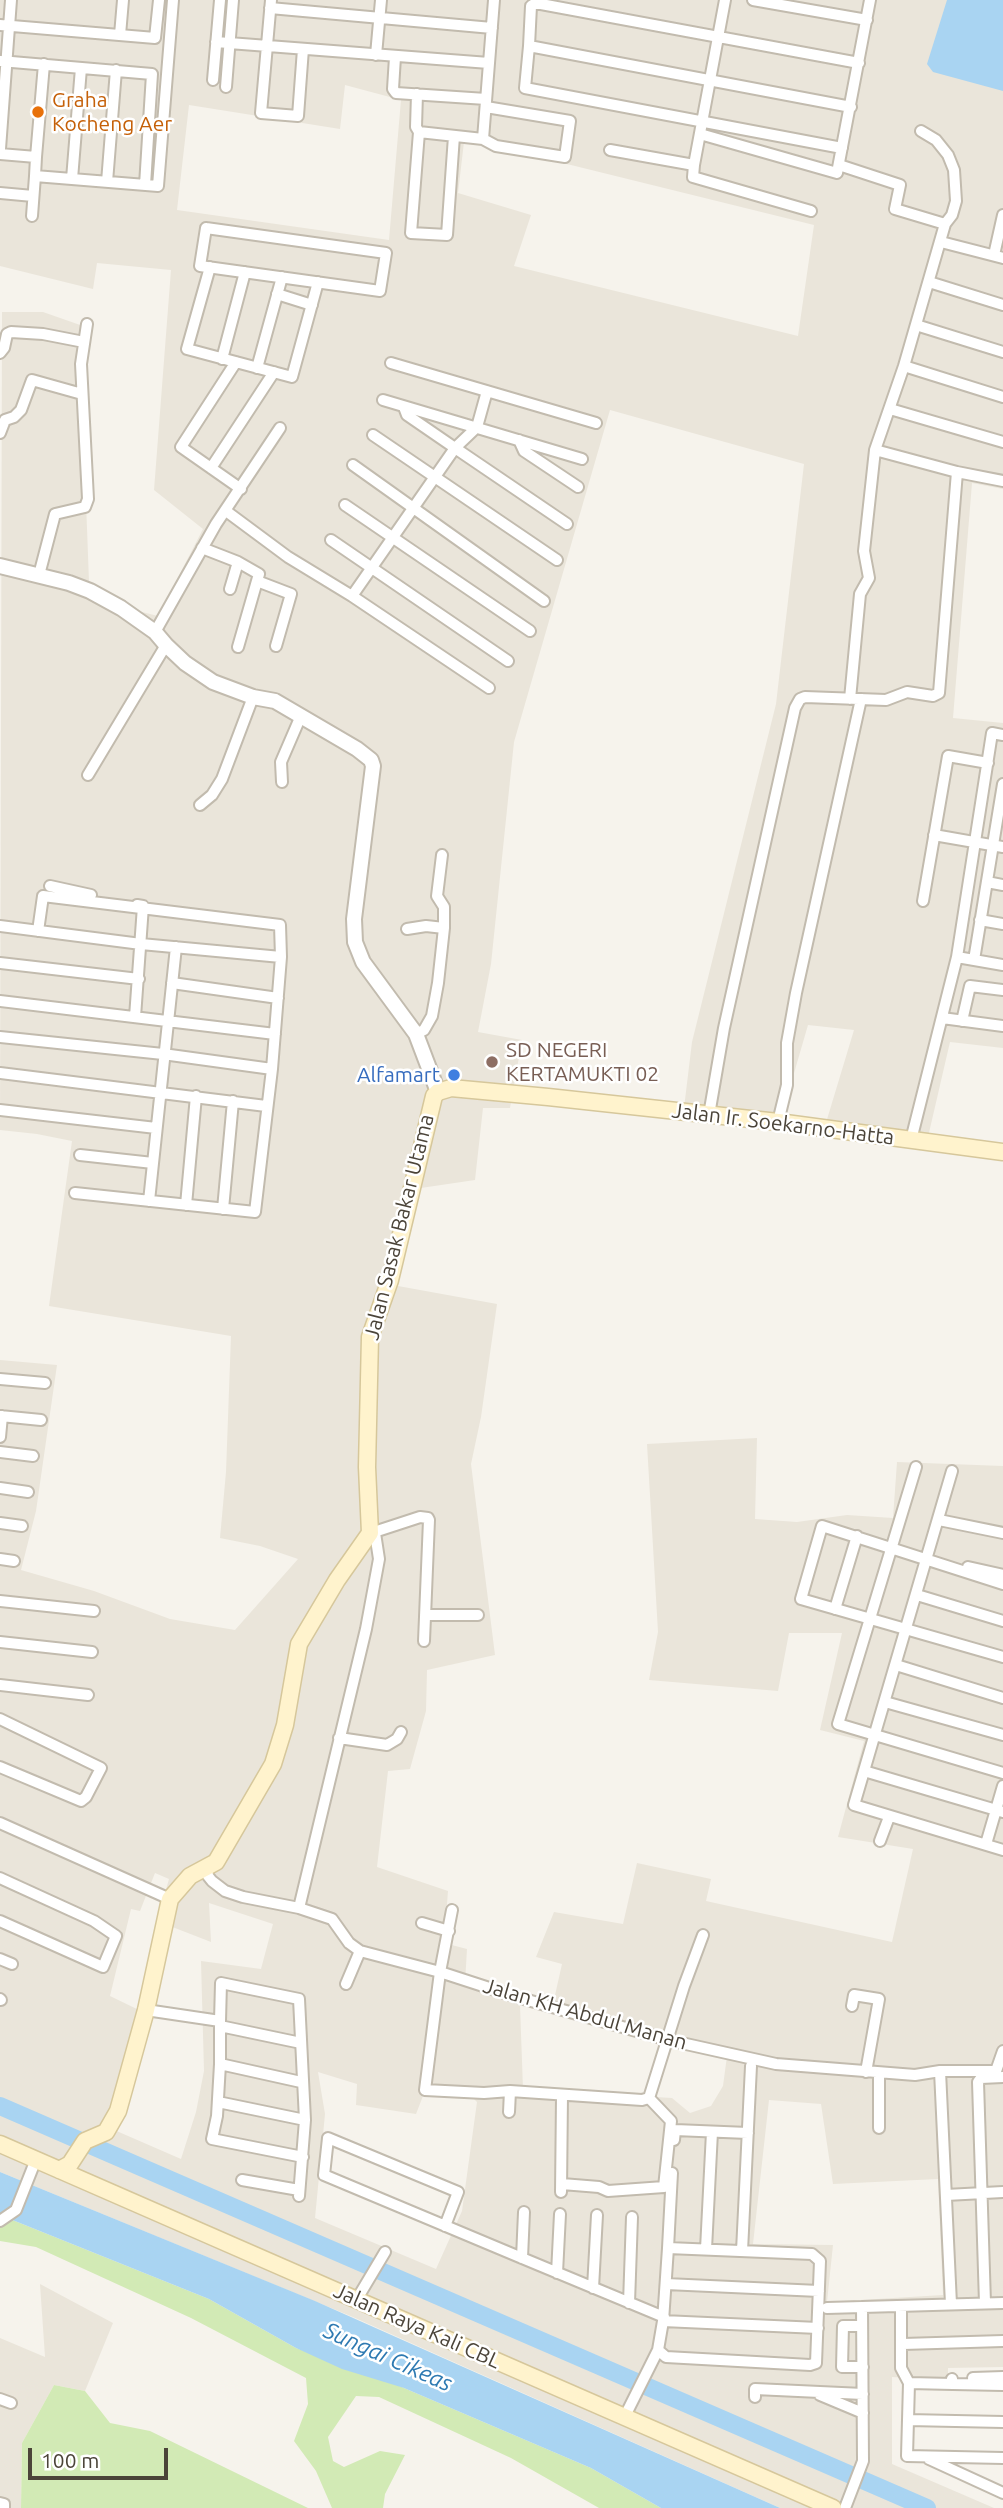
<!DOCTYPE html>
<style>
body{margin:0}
#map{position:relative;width:1003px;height:2508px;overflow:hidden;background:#f6f3ec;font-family:Ubuntu,sans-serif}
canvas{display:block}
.scale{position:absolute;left:28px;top:2448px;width:140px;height:32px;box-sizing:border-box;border:4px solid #4b4439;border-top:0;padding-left:9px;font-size:21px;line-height:24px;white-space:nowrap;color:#4b4439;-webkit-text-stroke:5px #fff;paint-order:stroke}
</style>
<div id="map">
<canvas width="1003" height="2508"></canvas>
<div class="scale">100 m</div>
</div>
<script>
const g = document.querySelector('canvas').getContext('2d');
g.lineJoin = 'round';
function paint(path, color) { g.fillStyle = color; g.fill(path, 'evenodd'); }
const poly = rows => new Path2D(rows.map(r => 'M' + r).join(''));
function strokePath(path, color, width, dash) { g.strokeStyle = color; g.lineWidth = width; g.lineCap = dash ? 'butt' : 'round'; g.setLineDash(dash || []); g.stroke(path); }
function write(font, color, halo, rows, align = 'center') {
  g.font = font + ' Ubuntu,sans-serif'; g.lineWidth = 5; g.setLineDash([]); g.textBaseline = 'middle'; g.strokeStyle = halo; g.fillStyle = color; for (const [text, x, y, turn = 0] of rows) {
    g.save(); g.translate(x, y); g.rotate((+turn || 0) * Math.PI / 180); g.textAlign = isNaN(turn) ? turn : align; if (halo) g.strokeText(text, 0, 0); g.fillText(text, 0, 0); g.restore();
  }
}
const residential = poly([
 [0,0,1003,0,1003,489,972,483,953,718,1003,723,1003,1048,950,1042,928,1137,825,1126,854,1030,808,1025,781,1118,684,1108,692,1042,776,704,804,464,610,410,514,742,491,964,478,1032,522,1040,510,1108,483,1108,475,1180,414,1189,398,1286,497,1304,481,1417,471,1464,495,1655,427,1670,426,1711,410,1769,388,1771,377,1867,448,1891,444,1943,467,1949,465,1983,520,2006,523,2089,672,2098,690,2113,711,2106,723,2086,727,2056,551,2013,562,1964,536,1957,554,1912,623,1924,637,1863,711,1879,706,1901,892,1942,913,1849,838,1837,864,1741,820,1730,842,1633,789,1633,778,1691,649,1680,658,1632,647,1444,757,1438,755,1519,797,1522,847,1515,893,1518,897,1462,1003,1466,1003,2367,948,2368,948,2380,892,2377,892,2464,994,2508,780,2508,353,2317,0,2172,0,1360,57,1365,36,1511,21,1570,94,1591,170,1619,235,1630,298,1559,260,1546,220,1538,226,1472,231,1336,49,1306,72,1141,37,1134,0,1130,2,312,43,312,83,326,76,378,85,475,89,582,134,610,158,616,203,529,154,490,171,270,97,263,93,289,0,266],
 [345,85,401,100,389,240,177,210,189,105,340,129],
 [464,142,571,165,814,225,798,336,514,266,531,215,458,193],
 [155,1873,169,1879,157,1921,211,1942,209,1903,273,1924,261,1969,201,1961,204,2071,196,2112,181,2159,112,2129,143,2012,110,1996,131,1909,140,1911],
 [318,2072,357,2084,356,2105,416,2114,428,2083,462,2087,477,2102,462,2211,436,2269,315,2218,325,2114],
 [769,2100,821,2104,833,2184,938,2179,943,2295,827,2302,833,2245,753,2244],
 [40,2284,113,2323,85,2391,54,2385,22,2443,21,2508,0,2508,0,2338,45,2357]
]);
const green = poly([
 [0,2215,209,2299,296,2348,397,2385,591,2468,661,2508,599,2508,511,2458,379,2397,356,2396,328,2437,333,2461,344,2467,380,2451,405,2455,385,2494,383,2508,332,2508,316,2471,294,2441,308,2404,306,2378,191,2318,36,2247,0,2241],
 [54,2385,85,2391,110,2423,150,2431,308,2508,21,2508,22,2443]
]);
const water = poly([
 [947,0,1003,0,1003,91,933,72,927,64],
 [0,2172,315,2301,780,2508,661,2508,591,2468,404,2388,342,2369,296,2348,209,2299,0,2215]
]);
const river = poly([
 [0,2106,927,2508]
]);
const minor = poly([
 [271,0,261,113,298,116,303,49],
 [753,0,867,20],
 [270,8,492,28],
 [0,25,155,38,159,0],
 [120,35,123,0],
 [216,42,489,63],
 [529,46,525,88,842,148],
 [376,55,381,0],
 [395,57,393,89,396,93,486,99],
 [0,61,152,74,145,185],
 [213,80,220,0],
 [226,87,233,0],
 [417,94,416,127,419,132,483,139,496,146,565,157,570,121,486,107],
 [851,107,529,46,531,6,534,4,541,4,859,63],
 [419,132,411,233,447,235,454,136],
 [700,134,837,173,870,0],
 [483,139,494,0],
 [0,149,11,0],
 [610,150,694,165,725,0],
 [0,154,36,157,35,176,158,186,173,0],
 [36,157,44,64],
 [694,165,693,177,811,211],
 [839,165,900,185,895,209,945,224],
 [72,179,81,68],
 [107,182,116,70],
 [0,193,33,196],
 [32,216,35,176],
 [206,228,386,253,380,291,200,266,206,228],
 [941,242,1003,258],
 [994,255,1003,215],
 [210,267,187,349,292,377,318,282],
 [929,282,1003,305],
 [277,294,312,305],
 [916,325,1003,352],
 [0,353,4,348,7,334,11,332,43,334,84,342],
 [222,359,245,272],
 [236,362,181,447,241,489],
 [391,363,596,423],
 [904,366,1003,397],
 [257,368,282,277],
 [383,400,582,459],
 [404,407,407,415,455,448,477,427,487,391],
 [890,409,1003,442],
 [0,433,5,420,14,417,21,410,32,380,82,394],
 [373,435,557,560],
 [519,440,524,451,578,487],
 [875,450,957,472,1003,481],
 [353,465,544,601],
 [211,468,274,372],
 [345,505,530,631],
 [226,511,288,557,352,596,489,688],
 [331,540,508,661],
 [202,548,238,562,259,574,238,647],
 [39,575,55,514,85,507,88,499,81,364,87,324],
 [257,581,291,594,276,646],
 [230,589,238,562],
 [352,596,455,448,567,524],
 [155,632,216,524,280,428],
 [850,699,860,594,869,578,864,551,875,450,904,366,945,224,952,215,956,201,954,170,948,155,936,140,921,131],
 [88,775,166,645],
 [282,782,281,762,300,718],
 [200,805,212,795,222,779,253,697],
 [934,835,1003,847],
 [987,882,1003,885],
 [50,886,91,895],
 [923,901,948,756,988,763],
 [980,920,1003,924],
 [0,926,141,944,281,957],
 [407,929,426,926,444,928],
 [38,931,43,896,280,925,281,957,272,1069,255,1212,75,1193],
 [957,957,1003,965],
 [974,960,1003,784],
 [0,963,139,979],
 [172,983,278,998],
 [0,1001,275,1034],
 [135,1017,143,906,137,905],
 [942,1018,1003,1026],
 [962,1021,970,986,1003,990],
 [416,1034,424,1030,432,1016,438,983,444,928,444,907,437,896,442,855],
 [0,1037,163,1054,272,1069],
 [0,1073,266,1106],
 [0,1110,156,1128],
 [709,1115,724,1028,795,708,800,699,805,697,886,700,907,692,933,696,939,693,957,472],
 [778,1122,787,1085,787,1043,796,993,861,699],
 [911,1140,957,957,992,733,1003,735],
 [80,1155,153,1163],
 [149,1201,176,947],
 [186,1205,196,1096],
 [223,1209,233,1101],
 [0,1379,45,1383],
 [0,1416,41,1420],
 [0,1437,2,1416],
 [0,1452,33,1456],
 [916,1467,838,1724,1003,1773],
 [952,1471,854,1805,1003,1850],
 [0,1488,28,1492],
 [939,1520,1003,1533],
 [0,1523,22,1526],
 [371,1533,420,1517,428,1518,429,1520,424,1641],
 [0,1559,14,1561],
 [968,1567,1003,1575],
 [1003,1584,822,1526,801,1599,1003,1657],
 [917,1595,1003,1621],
 [0,1601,94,1611],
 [835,1609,857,1536],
 [425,1615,478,1615],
 [0,1642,92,1652],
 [896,1665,1003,1698],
 [0,1685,88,1695],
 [885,1702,1003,1735],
 [0,1719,101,1768,86,1797,81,1801,0,1767],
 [339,1738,387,1745,397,1739,401,1732],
 [864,1771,1003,1812],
 [0,1823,170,1899],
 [880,1841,889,1817],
 [986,1844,1003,1786],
 [207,1869,208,1876,212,1881,225,1891,243,1897,299,1908,332,1919,349,1943,360,1951,440,1972,517,1997,668,2040,776,2064,915,2075,940,2071,996,2071,1003,2051],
 [0,1878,94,1921,116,1936,103,1967,0,1921],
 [299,1908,366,1629,379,1559,375,1533],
 [452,1910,440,1972,425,2090,484,2093,510,2091],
 [422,1923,449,1931],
 [0,1959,12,1964],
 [346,1984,360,1951],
 [0,1999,1,2000],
 [852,2006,854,1995,879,1999,866,2072],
 [146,2010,220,2021,220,2064],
 [220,2021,221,1983,299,1999,305,2120,299,2196],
 [220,2026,301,2043],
 [940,2071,951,2304],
 [879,2074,879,2128],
 [301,2082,220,2064,217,2116,212,2139,303,2157],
 [218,2102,305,2120],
 [509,2112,510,2091,642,2100,649,2098,684,1986,703,1935],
 [674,2140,675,2130,748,2133],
 [242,2180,299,2190],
 [562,2184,599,2187,608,2191,664,2187,671,2121,649,2098],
 [561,2192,562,2096],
 [946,2195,1003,2192],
 [0,2221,16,2210,33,2167,37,2161],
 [445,2226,458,2192,328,2138,324,2175,522,2258,664,2317],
 [668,2248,672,2173],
 [706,2249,712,2132],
 [742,2251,751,2066],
 [522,2258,524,2212],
 [557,2273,560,2214],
 [666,2284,819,2291],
 [593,2288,597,2215],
 [357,2299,385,2252],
 [629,2303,632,2217],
 [985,2303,978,2082,981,2078,1003,2077],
 [901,2306,901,2368,909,2383,908,2420,1003,2422],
 [827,2308,1003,2303],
 [663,2321,818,2328],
 [862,2326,843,2326,842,2367,863,2367],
 [903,2344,1003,2341],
 [973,2378,1003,2377],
 [952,2379,953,2384,1003,2385],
 [909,2383,953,2384],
 [820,2395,863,2413],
 [755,2397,755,2389,863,2394],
 [0,2399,11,2403],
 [625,2416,658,2350,663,2321,668,2248,812,2254,820,2261,816,2363,810,2365,666,2357,658,2350],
 [908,2420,907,2456,1003,2458],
 [929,2459,1003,2493],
 [0,2503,4,2504,4,2508],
 [845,2508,863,2461,862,2307]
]);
const tertiary = poly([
 [0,566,69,583,90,591,121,608,155,632,166,645,185,663,213,682,253,697,275,701,357,749,371,760,373,766,354,919,355,942,363,962,416,1034,438,1092]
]);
const secondary = poly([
 [0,2144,833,2508],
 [59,2170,70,2164,85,2141,106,2132,118,2111,146,2010,170,1899,190,1876,216,1862,273,1764,285,1725,299,1644,337,1580,370,1533,367,1467,370,1337,390,1280,434,1096,438,1092,451,1088,548,1097,778,1122,1003,1152]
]);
const markers = [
 [38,112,7,"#e8710a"],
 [492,1062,7,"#8d6e63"],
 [454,1075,7,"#3f7fe0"]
];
const foodNames = [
 ["Graha",52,100],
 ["Kocheng Aer",52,124]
];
const educationNames = [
 ["SD NEGERI",506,1050],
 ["KERTAMUKTI 02",506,1074]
];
const shopNames = [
 ["Alfamart",440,1075]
];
const streetNames = [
 ["Jalan Ir. Soekarno-Hatta",783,1124,7],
 ["Jalan Sasak Bakar Utama",399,1227,-76],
 ["Jalan KH Abdul Manan",585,2014,16],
 ["Jalan Raya Kali CBL",417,2326,24]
];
const waterNames = [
 ["Sungai Cikeas",388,2357,24]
];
paint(residential, '#eae5da');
paint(green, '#d2eab5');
paint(water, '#a9d4f2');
strokePath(river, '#a9d4f2', 18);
strokePath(minor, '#c2bbae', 14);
strokePath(tertiary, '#c2bbae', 18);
strokePath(secondary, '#d6c79b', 19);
strokePath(minor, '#fff', 10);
strokePath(tertiary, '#fff', 14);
strokePath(secondary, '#fff3cd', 16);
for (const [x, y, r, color] of markers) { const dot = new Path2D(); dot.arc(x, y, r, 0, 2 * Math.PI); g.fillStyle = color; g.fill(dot); strokePath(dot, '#fff', 2.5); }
write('21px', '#c56008', '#fff', foodNames, 'left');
write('21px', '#785e54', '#fff', educationNames, 'left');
write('21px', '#366cbe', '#fff', shopNames, 'right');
write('21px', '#4b4439', '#fff', streetNames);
write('italic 23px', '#2e7ab2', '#fff', waterNames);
</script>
